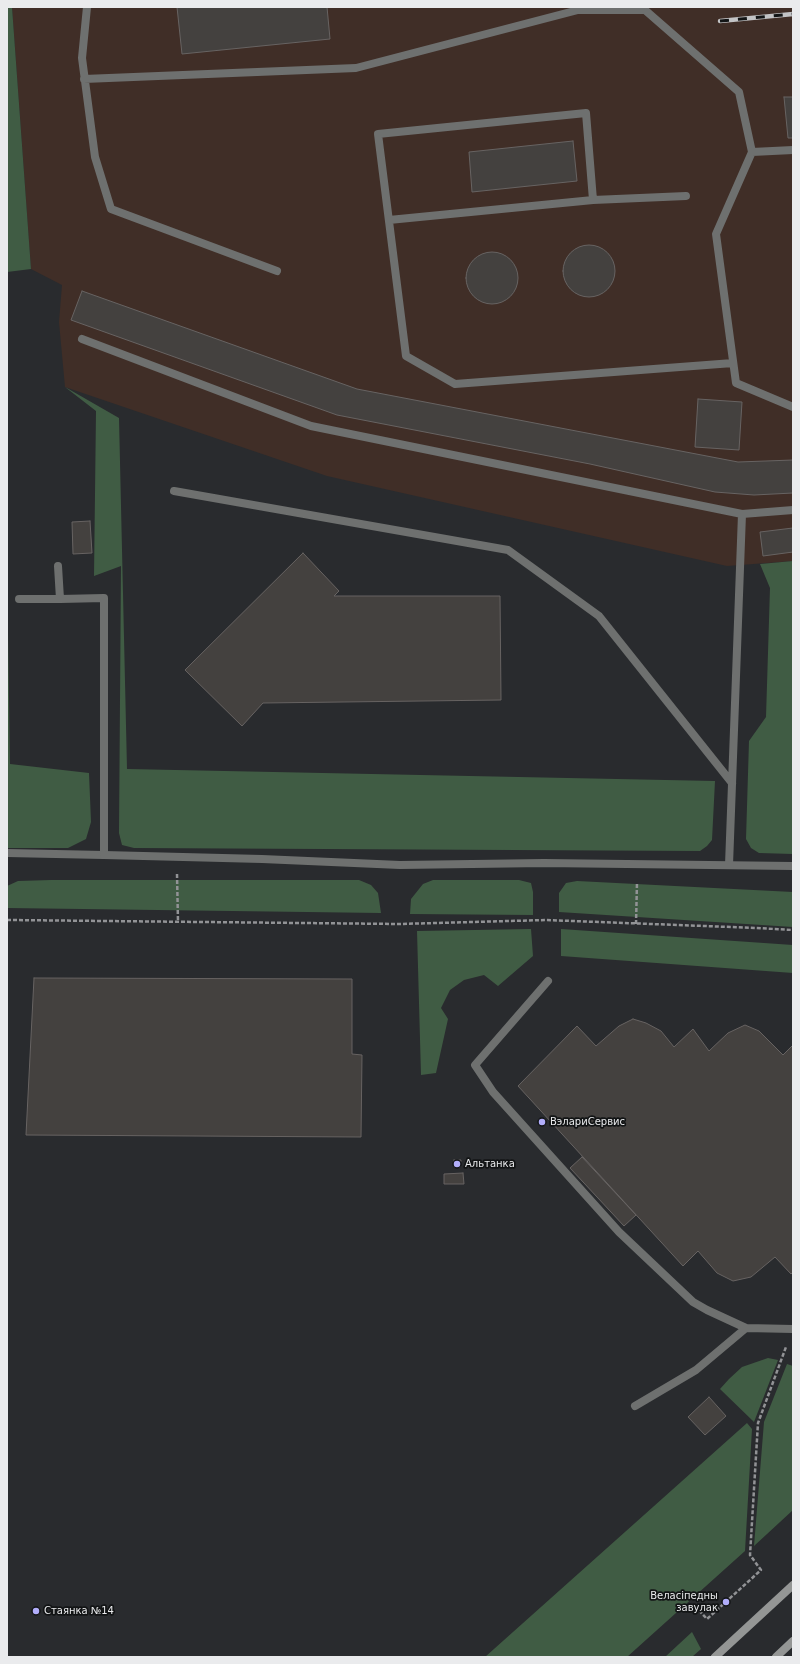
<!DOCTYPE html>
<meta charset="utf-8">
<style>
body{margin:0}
#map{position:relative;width:800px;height:1664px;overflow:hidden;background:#292b2e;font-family:"DejaVu Sans",sans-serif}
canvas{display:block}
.frame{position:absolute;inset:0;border:8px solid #eaebed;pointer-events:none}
</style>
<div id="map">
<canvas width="800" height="1664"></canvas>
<div class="frame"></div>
</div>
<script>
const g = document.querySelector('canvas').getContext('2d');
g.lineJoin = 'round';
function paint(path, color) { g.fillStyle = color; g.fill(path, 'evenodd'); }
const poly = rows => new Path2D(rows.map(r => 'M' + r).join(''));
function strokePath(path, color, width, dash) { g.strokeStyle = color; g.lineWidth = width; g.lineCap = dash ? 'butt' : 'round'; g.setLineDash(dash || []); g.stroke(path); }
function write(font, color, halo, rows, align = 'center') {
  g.font = font + ' "DejaVu Sans",sans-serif'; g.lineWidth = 3.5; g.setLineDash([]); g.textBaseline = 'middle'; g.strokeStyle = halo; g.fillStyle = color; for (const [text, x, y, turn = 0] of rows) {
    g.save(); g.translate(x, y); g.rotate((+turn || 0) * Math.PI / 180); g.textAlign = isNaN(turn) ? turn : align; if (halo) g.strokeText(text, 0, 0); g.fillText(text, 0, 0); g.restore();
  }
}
const industrial = poly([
 [12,7,793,7,793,561,727,566,327,476,65,387,59,322,62,285,31,269]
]);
const green = poly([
 [7,7,12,7,31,269,7,272],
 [65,387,119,418,127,769,715,781,712,840,707,846,700,851,134,848,122,845,119,833,121,566,94,576,96,411],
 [793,561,793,854,759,853,751,848,746,839,749,741,766,717,770,588,760,564],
 [7,566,10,764,89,773,91,822,86,839,68,848,7,848],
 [51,880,359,880,371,885,378,893,381,913,7,908,7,886,18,881],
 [433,880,519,880,531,883,533,892,533,915,410,914,411,899,423,884],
 [577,881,793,892,793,927,559,912,559,893,566,883],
 [531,929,533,956,498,986,484,975,464,980,450,990,441,1008,448,1019,436,1073,421,1075,417,931],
 [561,929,793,945,793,973,561,956],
 [768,1358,778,1360,754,1422,720,1389,729,1379,742,1367],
 [787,1364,793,1366,793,1510,754,1546,764,1422],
 [747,1423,752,1429,745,1551,627,1657,485,1657],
 [692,1632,701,1649,692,1657,665,1657]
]);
const building = poly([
 [177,7,327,7,330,39,182,54,177,7],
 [784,97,793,97,793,138,788,138,784,97],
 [573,141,577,181,472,192,469,152,573,141],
 '563 271a26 26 0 1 1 52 0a26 26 0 1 1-52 0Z',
 '466 278a26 26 0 1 1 52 0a26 26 0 1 1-52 0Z',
 [82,291,357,389,738,462,793,460,793,493,754,495,715,492,590,464,337,415,71,320,82,291],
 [698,399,742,402,739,450,695,447,698,399],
 [90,521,92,553,73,554,72,522,90,521],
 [793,528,793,552,763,556,760,532,793,528],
 [303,553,339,591,334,596,500,596,501,700,263,703,242,726,185,670,303,553],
 [34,978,352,979,352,1054,362,1055,361,1137,26,1135,34,978],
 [633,1019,646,1023,661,1031,674,1047,693,1029,709,1051,728,1033,745,1025,759,1031,783,1055,793,1045,793,1272,791,1274,775,1257,751,1277,733,1281,717,1273,698,1251,683,1266,518,1086,577,1026,596,1046,619,1026,633,1019],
 [582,1157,636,1215,624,1226,570,1168,582,1157],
 [454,1160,461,1160,460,1167,454,1167,454,1160],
 [463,1173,464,1184,444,1184,444,1174,463,1173],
 [709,1397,726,1416,705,1435,688,1417,709,1397]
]);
const path = poly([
 [177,874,178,922],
 [7,920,399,924,546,920,757,928,793,930],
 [636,924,637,882],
 [695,1606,707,1619,761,1570,750,1555,758,1423,786,1347]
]);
const service = poly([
 [87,7,82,58,95,157,111,209,277,271],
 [84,79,356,68,578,10,645,10,739,92,752,152,716,234,736,383,793,407],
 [752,152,793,150],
 [686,196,593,200,586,113,378,134,406,356,455,384,733,363],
 [389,220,593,200],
 [82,339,311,426,742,514],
 [174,491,508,550,599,616,732,783],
 [19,599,60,599],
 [7,853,104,855,104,598,60,599,58,566],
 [729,865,742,514,793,510],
 [548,981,475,1065,493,1092,619,1232,693,1302,707,1310,746,1328,793,1329],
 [635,1406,696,1370,746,1328]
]);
const minor = poly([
 [104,855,262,859,400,865,544,863,793,866]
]);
const secondary = poly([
 [715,1657,793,1585],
 [776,1657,793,1641]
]);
const rail = poly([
 [720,21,793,14]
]);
const markers = [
 [542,1122,4,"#b1adfa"],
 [457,1164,4,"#b1adfa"],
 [726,1602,4,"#b1adfa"],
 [36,1611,4,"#b1adfa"]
];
const poiNames = [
 ["ВэлариСервис",550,1122],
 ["Альтанка",465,1164],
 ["Веласіпедны",718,1596,"right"],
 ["завулак",718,1608,"right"],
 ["Стаянка №14",44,1611]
];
paint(industrial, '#402e27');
paint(green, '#405c44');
paint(building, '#44413f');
strokePath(building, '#676362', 1);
strokePath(path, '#929396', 2.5, [4, 2]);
strokePath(service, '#6e706f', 8);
strokePath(minor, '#6e706f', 8);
strokePath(secondary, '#949695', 8);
strokePath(rail, '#c2c3c5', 4.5);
strokePath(rail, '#121415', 3, [9]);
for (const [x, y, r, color] of markers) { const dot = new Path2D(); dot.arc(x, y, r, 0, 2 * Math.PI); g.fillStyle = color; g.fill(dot); strokePath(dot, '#121415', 1.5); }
write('10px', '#eaebed', '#121415', poiNames, 'left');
</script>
